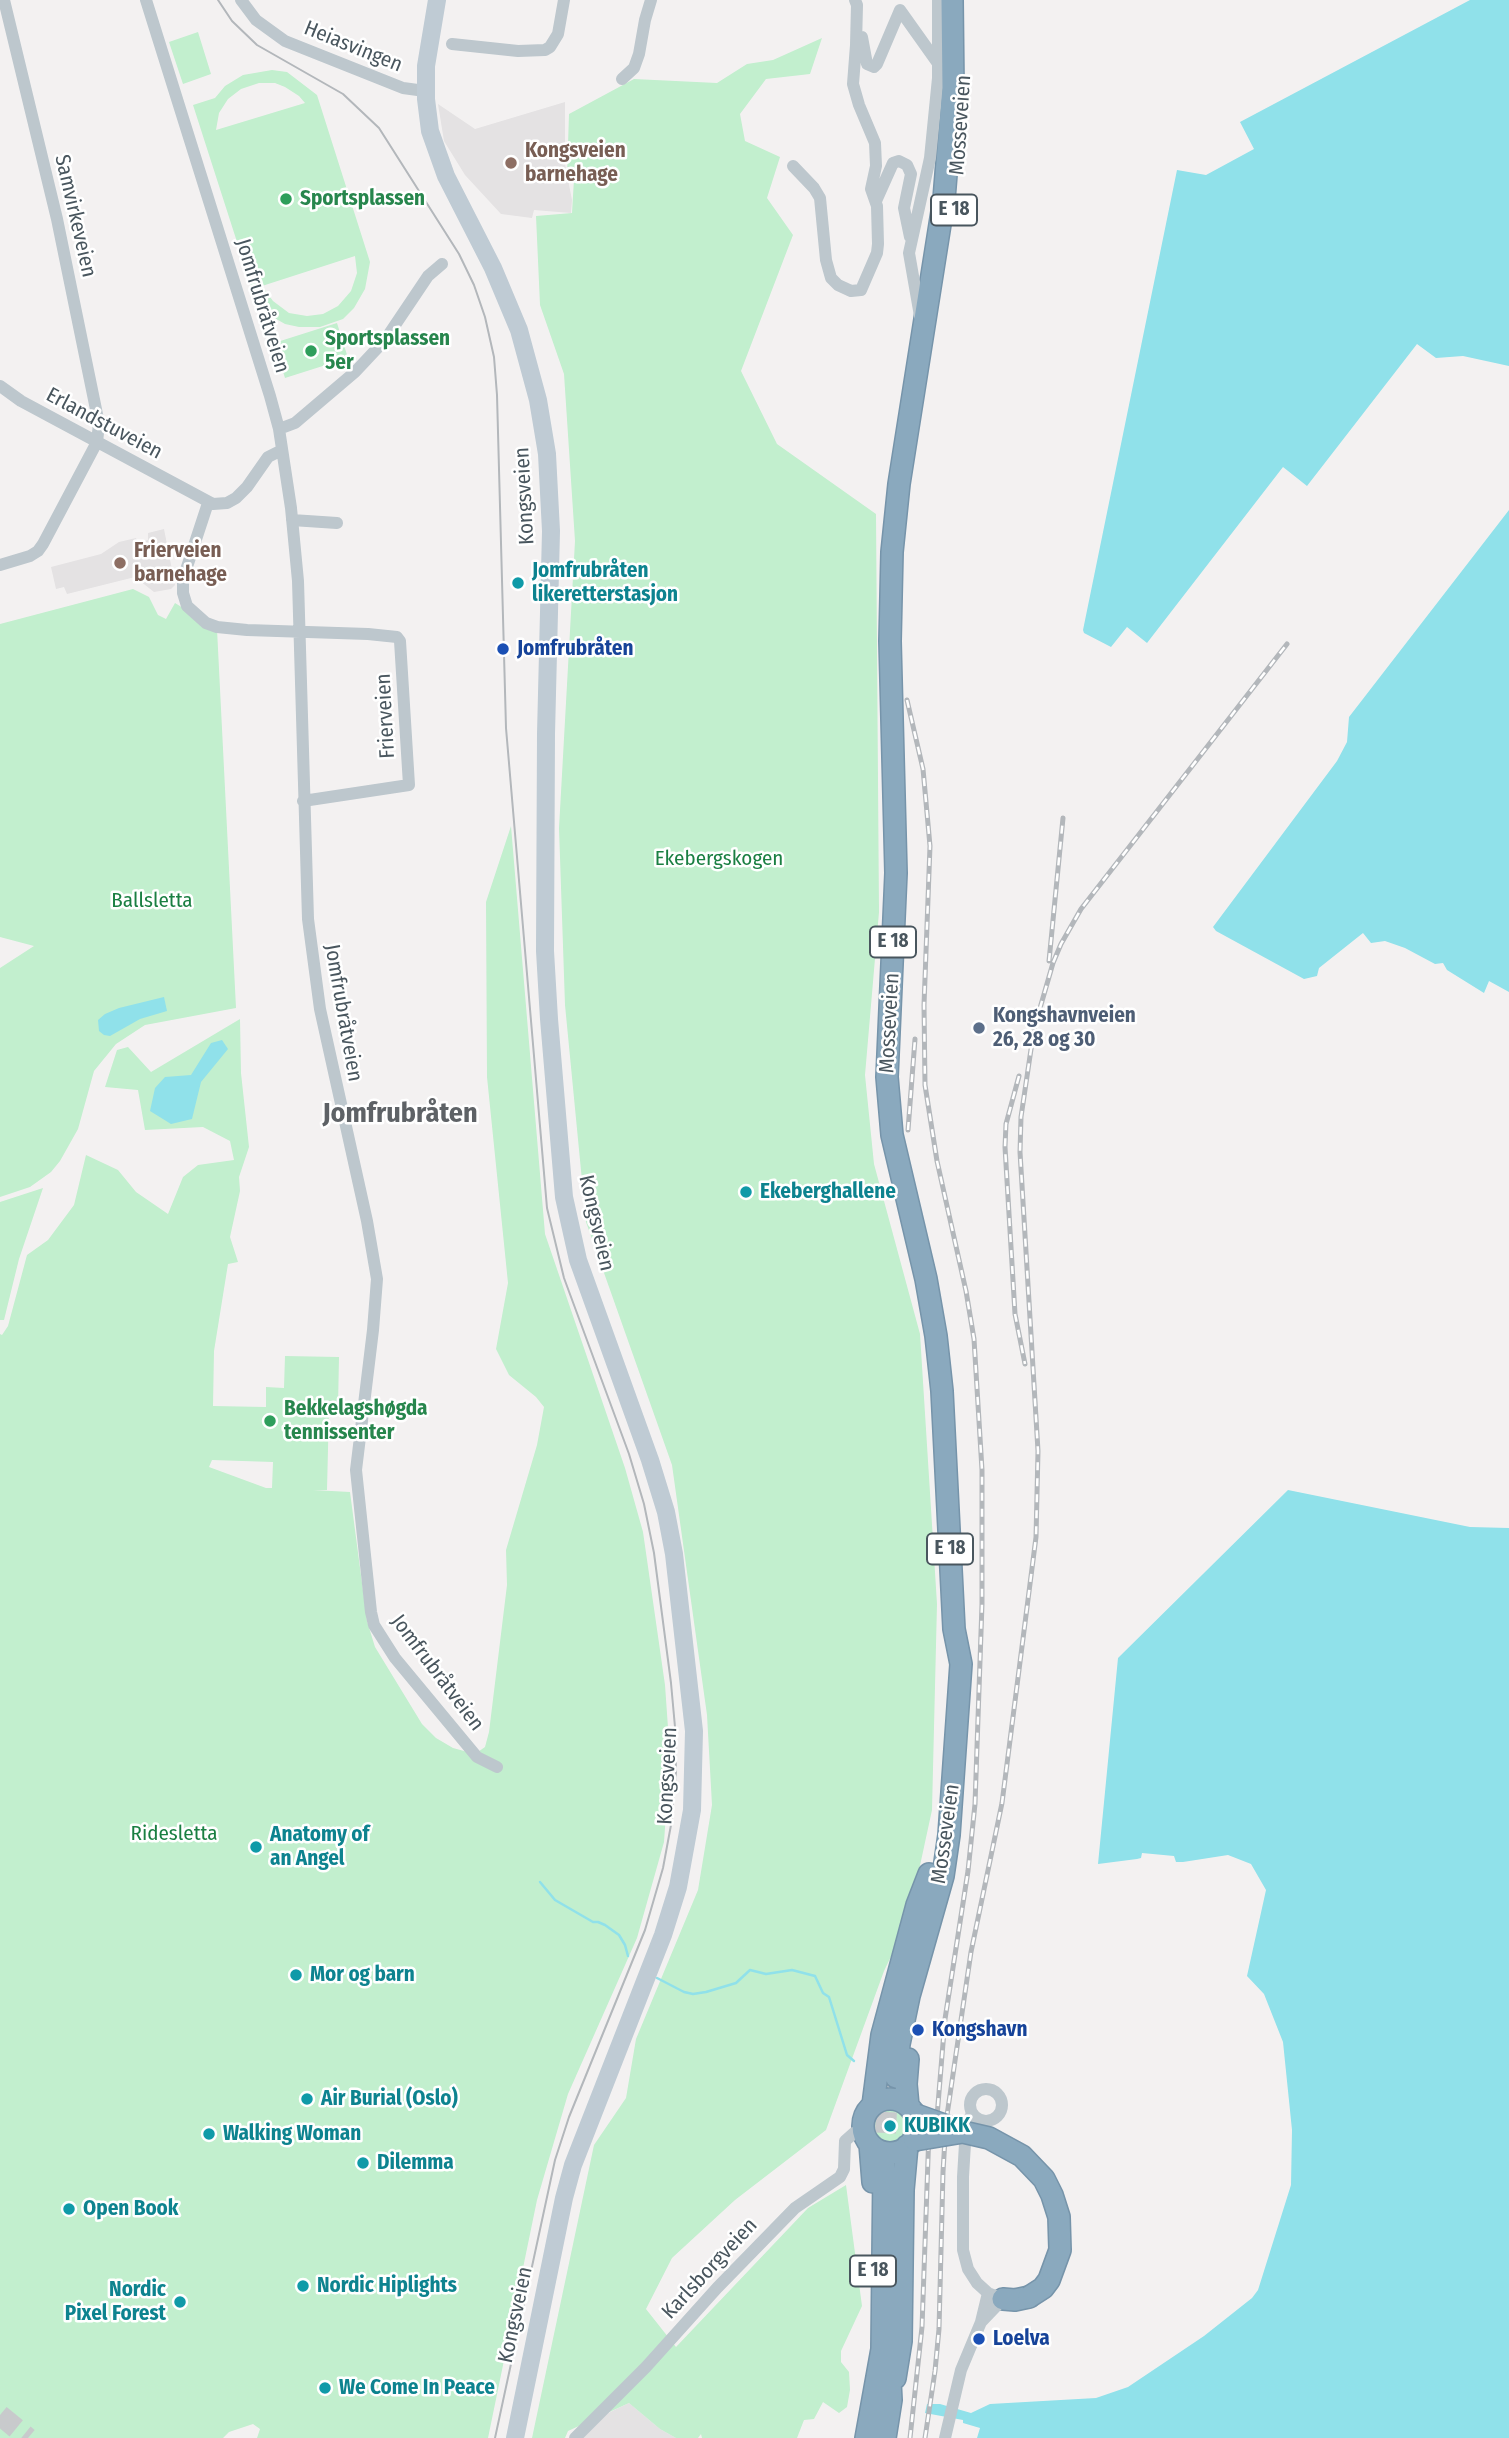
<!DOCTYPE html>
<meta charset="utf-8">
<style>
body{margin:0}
canvas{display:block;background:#f3f1f1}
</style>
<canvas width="1509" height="2438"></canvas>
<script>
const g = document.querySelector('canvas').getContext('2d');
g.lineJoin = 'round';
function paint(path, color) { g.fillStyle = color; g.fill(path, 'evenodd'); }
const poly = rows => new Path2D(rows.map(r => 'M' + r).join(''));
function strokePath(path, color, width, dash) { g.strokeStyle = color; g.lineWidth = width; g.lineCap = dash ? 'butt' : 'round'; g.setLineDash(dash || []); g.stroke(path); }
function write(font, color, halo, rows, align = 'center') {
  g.font = font + ' "Fira Sans Condensed",sans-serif'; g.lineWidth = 5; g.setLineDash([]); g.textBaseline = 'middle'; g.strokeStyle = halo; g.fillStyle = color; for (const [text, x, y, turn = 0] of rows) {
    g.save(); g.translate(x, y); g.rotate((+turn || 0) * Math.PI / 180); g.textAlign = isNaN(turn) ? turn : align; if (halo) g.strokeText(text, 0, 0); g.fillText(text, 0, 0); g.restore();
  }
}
const education = poly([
 [565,102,565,142,562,149,572,200,571,213,534,210,532,218,501,214,465,175,444,141,438,104,475,129],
 [164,529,175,585,171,589,154,592,135,577,67,594,64,587,56,589,51,567,101,554,119,542,136,538,138,543,148,540,148,533],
 [629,2403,660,2429,676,2438,581,2438,604,2415]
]);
const green = poly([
 [198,32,211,74,183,84,169,42],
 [822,38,810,74,766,79,740,114,745,141,780,157,767,198,793,235,741,371,777,444,876,514,879,912,865,1075,874,1164,920,1334,937,1604,932,1810,908,1921,884,1971,826,2130,735,2200,672,2258,646,2309,676,2347,808,2208,846,2185,862,2306,841,2351,841,2362,849,2372,850,2390,847,2407,839,2413,823,2402,814,2419,804,2420,797,2438,702,2438,701,2434,698,2438,676,2438,660,2429,629,2403,568,2431,565,2438,532,2438,594,2145,626,2098,636,2039,698,1890,712,1805,707,1715,672,1465,586,1222,565,1005,559,828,575,541,564,374,540,305,536,216,572,213,574,179,567,175,569,114,634,79,717,83,747,64,773,60],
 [272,70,287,72,317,95,370,262,365,289,354,308,343,319,320,327,299,327,285,324,271,316,255,298,193,105,215,98,225,86,243,75],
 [259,83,275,83,285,87,299,96,305,103,216,130,219,113,228,99,241,89],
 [355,256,357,273,351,291,338,306,323,314,307,316,289,313,273,301,262,286],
 [337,323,348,358,285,378,274,343],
 [133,589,149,597,158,615,166,619,175,603,217,629,236,1008,145,1025,116,1044,94,1071,78,1129,60,1161,51,1172,30,1187,0,1197,0,968,34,946,0,937,0,624],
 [511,826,545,1234,625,1468,643,1532,665,1685,670,1756,664,1842,637,1938,568,2094,537,2200,488,2438,257,2438,260,2429,253,2424,229,2432,223,2438,0,2438,0,1334,2,1335,8,1326,27,1255,48,1240,74,1205,86,1155,118,1170,136,1192,168,1214,183,1177,198,1165,234,1160,230,1141,203,1127,145,1130,138,1090,105,1087,117,1050,128,1047,151,1072,240,1019,241,1073,249,1147,239,1177,240,1191,230,1237,238,1262,228,1264,214,1351,213,1406,266,1407,266,1387,284,1388,285,1356,339,1357,338,1407,329,1408,327,1490,313,1490,350,1492,367,1621,375,1647,422,1724,436,1738,453,1748,475,1754,485,1747,489,1732,507,1585,506,1550,537,1445,544,1407,536,1397,509,1375,496,1349,508,1283,487,1077,486,902],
 [212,1460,273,1462,272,1488,266,1488,209,1467],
 [43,1188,19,1259,4,1320,0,1320,0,1202],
 '873 2127a17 17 0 1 1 34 0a17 17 0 1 1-34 0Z'
]);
const water = poly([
 [1470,0,1509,0,1509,366,1463,356,1436,358,1417,344,1307,486,1283,467,1147,643,1127,627,1111,647,1084,633,1083,630,1177,170,1206,175,1254,149,1240,122],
 [1509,510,1509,992,1489,981,1484,993,1447,970,1443,963,1435,964,1405,948,1385,941,1371,943,1363,933,1319,968,1317,976,1304,979,1216,931,1213,927,1337,761,1347,742,1349,717],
 [164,997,167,1011,140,1019,110,1036,104,1035,99,1031,98,1020,105,1014,119,1008],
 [222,1040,228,1049,201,1082,192,1119,171,1124,150,1111,155,1088,165,1077,191,1075,211,1043],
 [1288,1490,1470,1527,1509,1528,1509,2438,977,2438,980,2428,963,2423,963,2420,925,2413,927,2404,940,2404,971,2413,990,2404,1096,2398,1128,2387,1204,2336,1252,2298,1258,2290,1291,2185,1292,2130,1283,2042,1264,1994,1247,1976,1266,1890,1251,1864,1228,1855,1183,1862,1176,1862,1174,1856,1142,1853,1141,1858,1137,1859,1098,1864,1118,1658]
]);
const stream = poly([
 [540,1882,555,1900,593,1922,598,1922,605,1925,619,1935,625,1945,628,1956],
 [657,1978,684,1992,693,1994,706,1992,736,1983,750,1970,766,1974,792,1970,815,1976,823,1993,829,1997,847,2055,854,2061]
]);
const highwayTunnel = poly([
 [884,2164,888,2077],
 [0,2415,28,2438]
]);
const street = poly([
 [146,0,270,396,279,429,291,508,298,581,308,919,320,1009,367,1221,377,1279,373,1330,356,1470,371,1612,374,1625,395,1658,477,1757,497,1767],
 [241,0,256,20,285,41,403,88,425,91],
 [862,37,867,64,874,67,877,64,900,10,937,62],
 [452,44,518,51,545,50,550,47,558,34,564,0],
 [622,79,634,68,639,54,645,20,651,0],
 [793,166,814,188,820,198,826,260,831,278,838,285,851,291,861,290,877,253,878,244,877,206,871,189,876,166,875,143,859,105,853,84,856,45,857,5,855,0],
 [876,201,893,163,899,161,907,165,911,174,904,208,910,237],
 [920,316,909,253,930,158,938,78,938,0],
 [0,386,21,401,213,504,227,503,236,498,247,487,268,457,282,450],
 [279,429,295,423,355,372,385,340,428,276,442,264],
 [208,503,183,579,183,593,187,606,206,623,217,627,247,630,368,634,397,637,400,641,409,785,303,801],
 [292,520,337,523],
 [0,565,30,556,38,551,43,544,97,442,99,424,57,219,4,0],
 '970 2105a16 16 0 1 1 32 0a16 16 0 1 1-32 0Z',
 [972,2113,966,2127,963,2177,963,2250,968,2269,977,2283,988,2293,1003,2299,981,2322],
 [575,2438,646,2367,717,2288,795,2208,840,2177,844,2169,845,2141,854,2133,863,2130],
 [945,2438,961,2370,981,2322,988,2293]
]);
const secondary = poly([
 [437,0,426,66,426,99,430,131,446,176,493,268,519,330,538,400,547,454,551,531,546,734,545,951,549,1019,564,1197,578,1260,650,1460,666,1512,674,1554,694,1731,692,1810,678,1887,663,1935,573,2165,564,2198,515,2438]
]);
const highway = poly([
 [896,2077,899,2044,909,1996,943,1876,949,1835,961,1664,954,1629,942,1391,936,1336,926,1279,892,1135,887,1077,896,873,890,641,892,552,899,484,944,199,953,88,952,0],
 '863 2126a27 27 0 1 1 54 0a27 27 0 1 1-54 0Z',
 [873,2105,882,2035,917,1905,929,1874],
 [908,2106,906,2084,908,2059],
 [870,2144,873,2182],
 [1003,2299,1015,2300,1029,2297],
 [895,2378,901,2341,903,2190,907,2146],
 [866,2438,882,2349,884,2164],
 [885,2438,891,2400,889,2360]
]);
const tram = poly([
 [218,0,232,21,257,45,343,94,379,128,459,254,474,285,485,317,494,357,497,395,506,728,547,1208,564,1278,629,1454,644,1504,654,1553,671,1683,675,1727,676,1772,671,1825,663,1868,645,1930,569,2117,555,2160,495,2438]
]);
const rail = poly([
 [907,700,923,769,930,846,924,1005,925,1085,937,1161,966,1291,974,1339,982,1470,982,1604,975,1804,968,1871,945,2019,935,2141],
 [1049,961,1063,818],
 [1019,1076,1006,1124,1005,1147,1015,1314,1025,1364],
 [908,1130,915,1039],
 [910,2438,922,2327,929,2131],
 [925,2438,935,2371,939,2329,943,2172,946,2122,971,1952,1002,1803,1036,1537,1038,1451,1020,1152,1021,1117,1034,1029,1053,963,1061,944,1081,909,1287,644]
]);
const highwayBridge = poly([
 [916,2115,958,2130],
 [915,2140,963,2132,989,2138,1022,2156,1044,2179,1052,2195,1059,2217,1060,2250,1049,2280,1043,2288,1029,2297]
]);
const markers = [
 [511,163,7,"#8d6e63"],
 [286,199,7,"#2e9e5b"],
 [311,351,7,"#2e9e5b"],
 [120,563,7,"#8d6e63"],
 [518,583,7,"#0f9aa8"],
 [503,649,7,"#1a4fb4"],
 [979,1028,7,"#5c6f8a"],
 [746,1192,7,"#0f9aa8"],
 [270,1421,7,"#2e9e5b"],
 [256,1847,7,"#0f9aa8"],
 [296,1975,7,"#0f9aa8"],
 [918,2030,7,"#1a4fb4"],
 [307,2099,7,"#0f9aa8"],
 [890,2126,7,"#0f9aa8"],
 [209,2134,7,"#0f9aa8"],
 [363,2163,7,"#0f9aa8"],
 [69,2209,7,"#0f9aa8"],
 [303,2286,7,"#0f9aa8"],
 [180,2302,7,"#0f9aa8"],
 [979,2339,7,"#1a4fb4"],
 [325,2388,7,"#0f9aa8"]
];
const shields = [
 [954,210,46],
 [893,942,46],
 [950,1549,46],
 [873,2271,46]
];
const shieldNames = [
 ["E 18",954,210],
 ["E 18",893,942],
 ["E 18",950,1549],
 ["E 18",873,2271]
];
const streetNames = [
 ["Heiasvingen",353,47,22],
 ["Mosseveien",961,125,-86],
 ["Samvirkeveien",75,216,77],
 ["Jomfrubråtveien",262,306,73],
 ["Erlandstuveien",104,424,28],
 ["Kongsveien",525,496,-93],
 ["Frierveien",386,716,-93],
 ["Jomfrubråtveien",343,1013,80],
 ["Mosseveien",890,1023,-87],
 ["Kongsveien",596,1223,77],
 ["Jomfrubråtveien",437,1673,53],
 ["Kongsveien",668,1776,-87],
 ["Mosseveien",946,1834,-82],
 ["Karlsborgveien",710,2269,-47],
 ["Kongsveien",516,2315,-78]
];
const educationNames = [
 ["Kongsveien",525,151],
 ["barnehage",525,175],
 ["Frierveien",134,551],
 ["barnehage",134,575]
];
const leisureNames = [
 ["Sportsplassen",300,199],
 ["Sportsplassen",325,339],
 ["5er",325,363],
 ["Bekkelagshøgda",284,1409],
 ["tennissenter",284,1433]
];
const cultureNames = [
 ["Jomfrubråten",532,571],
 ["likeretterstasjon",532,595],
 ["Ekeberghallene",760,1192],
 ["Anatomy of",270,1835],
 ["an Angel",270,1859],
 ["Mor og barn",310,1975],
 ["Air Burial (Oslo)",321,2099],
 ["KUBIKK",904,2126],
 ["Walking Woman",223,2134],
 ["Dilemma",377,2163],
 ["Open Book",83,2209],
 ["Nordic Hiplights",317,2286],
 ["Nordic",166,2290,"right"],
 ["Pixel Forest",166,2314,"right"],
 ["We Come In Peace",339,2388]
];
const transitNames = [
 ["Jomfrubråten",517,649],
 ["Kongshavn",932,2030],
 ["Loelva",993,2339]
];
const parkNames = [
 ["Ekebergskogen",719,859],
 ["Ballsletta",152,901],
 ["Ridesletta",174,1834]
];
const serviceNames = [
 ["Kongshavnveien",993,1016],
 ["26, 28 og 30",993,1040]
];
const districtNames = [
 ["Jomfrubråten",400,1114]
];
paint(education, '#e4e2e3');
paint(green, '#c2efce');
paint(water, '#90e1ea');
strokePath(stream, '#90e1ea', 2.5);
strokePath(highwayTunnel, '#c8cacc', 21, [21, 10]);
strokePath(highway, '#7694aa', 24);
strokePath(street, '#bdc7cd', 12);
strokePath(secondary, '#bfcbd4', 18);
strokePath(highway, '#8aa9be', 21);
strokePath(tram, '#b3b7bb', 2);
strokePath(rail, '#b3b7bb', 5);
strokePath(rail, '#fff', 2.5, [8]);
strokePath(highwayBridge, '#7694aa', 24, []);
strokePath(highwayBridge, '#8aa9be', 21);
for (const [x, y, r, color] of markers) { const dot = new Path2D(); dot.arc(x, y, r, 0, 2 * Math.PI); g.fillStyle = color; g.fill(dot); strokePath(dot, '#fff', 2.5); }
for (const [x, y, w] of shields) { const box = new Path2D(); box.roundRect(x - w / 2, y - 15.5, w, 31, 5); g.fillStyle = '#fff'; g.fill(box); strokePath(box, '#49565e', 2); }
write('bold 19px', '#49565e', null, shieldNames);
write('21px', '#49565e', '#fff', streetNames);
write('bold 21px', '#785e54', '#fff', educationNames, 'left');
write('bold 21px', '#27864d', '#fff', leisureNames, 'left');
write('bold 21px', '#0d838f', '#fff', cultureNames, 'left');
write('bold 21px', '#164399', '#fff', transitNames, 'left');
write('21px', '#1a7f42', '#fff', parkNames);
write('bold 21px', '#4e5e75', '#fff', serviceNames, 'left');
write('bold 28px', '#5e6266', '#fff', districtNames);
</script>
